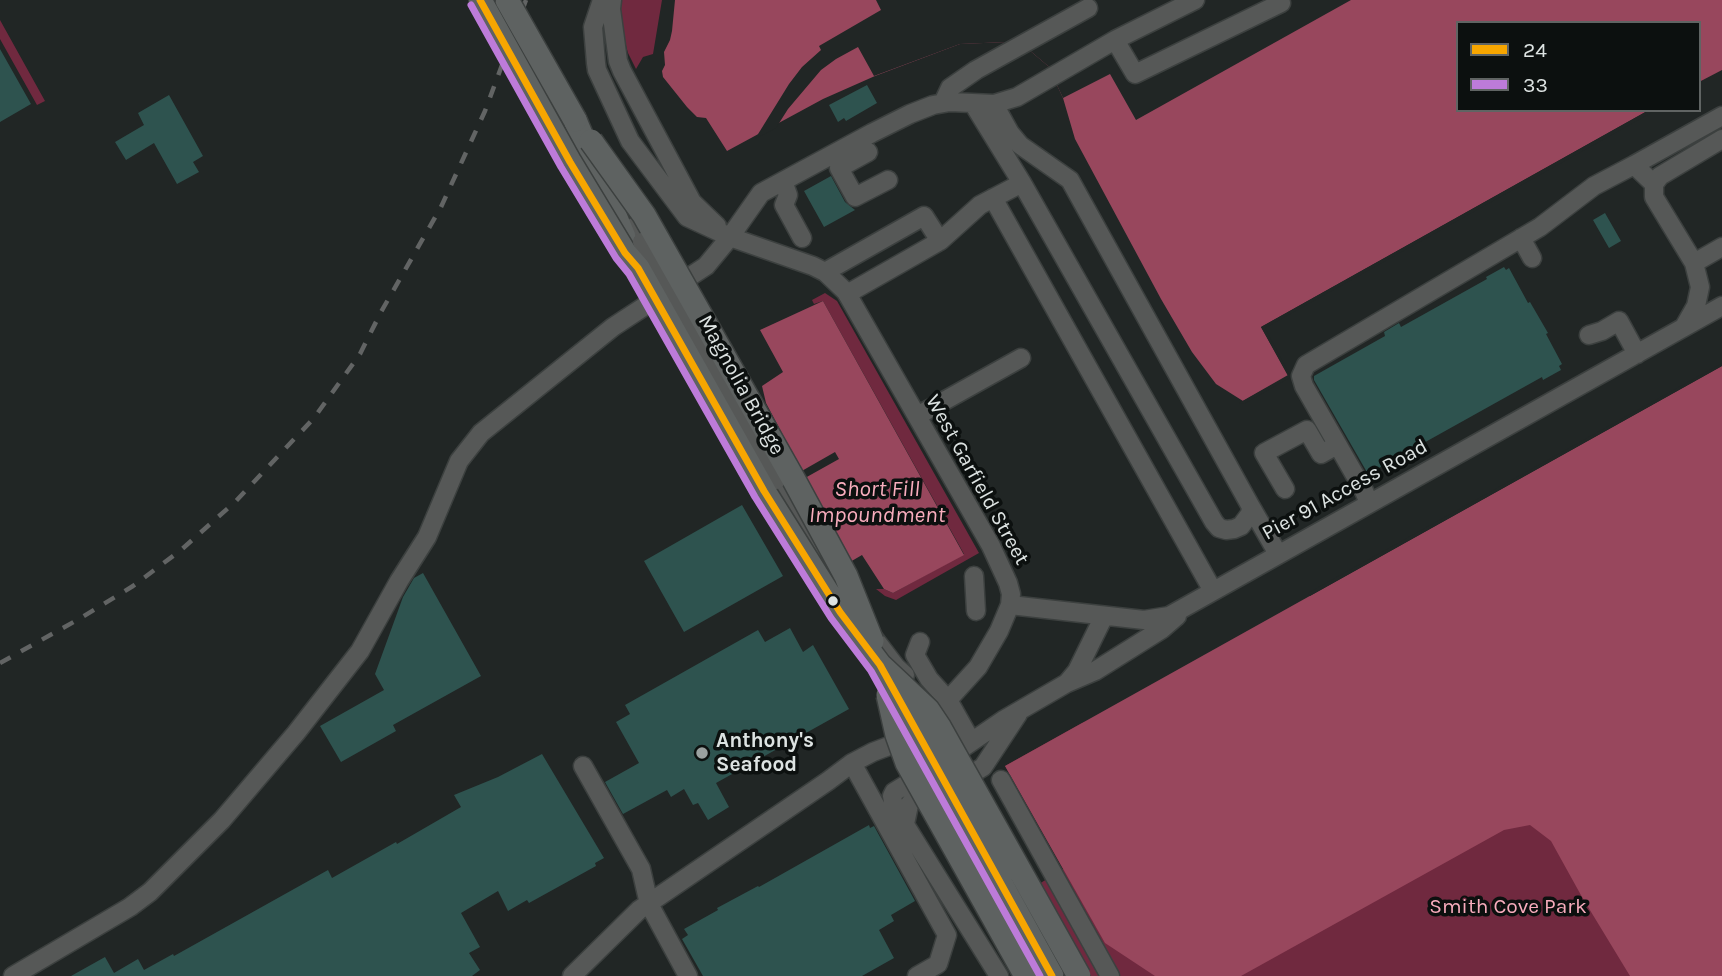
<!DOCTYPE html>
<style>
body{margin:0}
#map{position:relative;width:1722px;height:976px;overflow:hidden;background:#212625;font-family:Karla,sans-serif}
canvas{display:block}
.legend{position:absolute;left:1456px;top:21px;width:245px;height:91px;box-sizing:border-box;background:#0c100f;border:2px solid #606463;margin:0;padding:9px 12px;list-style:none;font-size:21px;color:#dde3e2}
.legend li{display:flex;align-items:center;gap:14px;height:35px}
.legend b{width:35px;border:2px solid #606463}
</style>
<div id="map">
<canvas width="1722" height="976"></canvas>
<ul class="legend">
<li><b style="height:9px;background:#f7a600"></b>24</li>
<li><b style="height:9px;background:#bd7bd9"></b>33</li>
</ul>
</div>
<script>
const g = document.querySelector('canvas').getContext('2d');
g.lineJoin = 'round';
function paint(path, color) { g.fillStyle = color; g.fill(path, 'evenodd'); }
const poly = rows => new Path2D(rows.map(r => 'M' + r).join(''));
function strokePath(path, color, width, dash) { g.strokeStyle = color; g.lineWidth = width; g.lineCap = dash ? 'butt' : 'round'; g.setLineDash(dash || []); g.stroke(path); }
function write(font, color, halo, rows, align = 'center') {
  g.font = font + ' Karla,sans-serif'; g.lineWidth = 7; g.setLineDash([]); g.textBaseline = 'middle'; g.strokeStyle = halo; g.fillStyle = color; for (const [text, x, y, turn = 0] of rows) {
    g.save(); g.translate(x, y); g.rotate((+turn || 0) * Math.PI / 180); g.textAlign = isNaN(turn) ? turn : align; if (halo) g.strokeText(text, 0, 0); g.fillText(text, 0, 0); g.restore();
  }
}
const green = poly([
 [620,0,662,0,653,54,643,57,636,69,628,53,620,23],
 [0,20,45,101,37,105,0,39],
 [825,293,837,301,979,553,896,600,885,596,876,589,884,589,893,593,964,554,823,301,814,304,812,300],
 [1722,571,1722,976,1091,976,1039,884,1063,869,1005,766,1082,723]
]);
const water = poly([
 [675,0,1722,0,1722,70,1699,82,1699,23,1458,23,1458,110,1649,110,1261,327,1288,376,1243,401,1216,384,1192,352,1161,299,1075,139,1063,98,1048,66,1028,49,1007,42,960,44,875,76,823,99,727,151,706,118,697,117,687,107,663,77,662,71,665,65,664,52,670,40,672,31],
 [823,301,964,555,893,593,884,589,862,555,850,562,766,403,762,386,783,372,760,330],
 [1722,366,1722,976,1630,976,1582,897,1551,841,1530,825,1504,830,1241,976,1155,976,1105,943,1005,766]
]);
const pier = poly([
 [876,0,1351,0,1136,120,1110,74,1063,98,1048,66,1028,49,1007,42,960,44,874,76,858,47,836,59,821,70,788,109,776,128,755,139,789,84,802,67,821,50,819,46,881,10],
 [1649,110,1653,111,1651,113,1265,328,1291,377,1244,404,1239,403,1288,375,1261,327],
 [1722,363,1722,366,1310,596,1308,593],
 [835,452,839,459,805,478,800,472]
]);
const building = poly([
 [0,49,31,104,0,122],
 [867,85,877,103,846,121,844,118,838,122,829,105],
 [169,95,203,156,193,162,199,172,177,184,154,143,126,160,115,142,144,125,138,113],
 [831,176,845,202,855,210,824,227,804,191],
 [1605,213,1621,241,1609,248,1593,220],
 [1504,267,1506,270,1509,268,1528,303,1530,302,1548,333,1546,334,1562,364,1559,366,1561,370,1543,380,1542,377,1368,474,1314,380,1314,376,1385,336,1384,332,1399,323,1401,327,1487,279,1486,277],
 [742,505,783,576,684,632,644,561],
 [423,573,481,676,393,725,396,731,341,762,320,726,384,690,375,674,403,597,414,578],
 [790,628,803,652,813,645,849,709,716,783,729,807,708,820,698,803,693,805,684,789,671,797,667,790,623,814,605,782,639,763,616,722,630,714,625,705,758,630,765,642],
 [542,754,604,858,595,863,596,866,529,903,527,900,508,911,498,891,461,913,480,947,469,953,480,970,472,976,71,976,105,957,114,973,138,959,144,970,173,954,174,956,328,870,332,878,396,842,397,844,461,807,454,795,498,777],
 [869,825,870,828,874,826,915,901,891,915,894,921,879,930,894,958,862,976,703,976,682,939,688,935,684,929,718,910,717,908,758,886,759,887]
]);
const minor = poly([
 [612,0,611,9,618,61,622,71,692,202,717,226],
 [1115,40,1135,74,1281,3],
 [943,103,950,88,976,70,1088,8],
 [974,105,1022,183,1214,522,1219,528,1226,530,1234,529,1241,526,1250,514,1251,507,1070,180,1020,145,1010,133,994,104],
 [868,152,839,168,855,197,888,180],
 [1634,165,1722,116],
 [783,181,788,195,784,205,802,238],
 [993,198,1213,591],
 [634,227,642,242],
 [1521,238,1532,258],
 [940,241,980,205,1022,183],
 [1694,263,1654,197,1654,184,1660,176,1722,139],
 [825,272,924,216,940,241,847,294],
 [1684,327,1696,306,1700,287,1694,263,1722,247],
 [1589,335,1602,331,1619,321,1637,354],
 [917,416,1021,358],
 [776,480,802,527,848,600],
 [1285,489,1264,453,1307,430,1321,454,1337,445],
 [1369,503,1364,491,1304,386,1301,376,1306,365,1540,227,1594,186,1634,165,1654,184],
 [1251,507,1278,554],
 [974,576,976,611],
 [1010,605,1144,620,1169,616,1722,306],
 [867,629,896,667,905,675],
 [920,642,915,655,929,679,948,700,971,741],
 [1067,683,1077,671,1104,616],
 [852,763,947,935,938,964,917,976],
 [583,766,641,869,649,904,688,976],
 [1001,780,1110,976],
 [905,824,909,805,916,796,938,785,973,773,983,767,1018,714],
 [13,976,130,907,150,892,222,820,296,733,360,651,399,581,427,537,459,461,481,433,613,327,706,266,730,237,761,193,872,133,910,114,933,105,950,102,994,104,1017,97,1115,40,1195,0],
 [572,976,639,910,828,781,852,763,873,752,910,738,948,700,978,667,999,631,1010,605,1011,594,1008,583,991,546,846,292,825,272,813,266,730,237,687,217,630,141,597,70,596,63,593,27,602,0],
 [999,976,894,807,892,796,894,792,933,768,1005,719,1067,683,1095,671,1162,629,1177,616]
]);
const major = poly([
 [575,120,624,237]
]);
const rail = poly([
 [0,663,79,619,133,586,181,550,236,501,314,418,360,354,381,312,441,207,485,111,526,0]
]);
const minorBridge = poly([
 [642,242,776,480]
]);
const majorBridge = poly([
 [480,0,570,162,625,253,638,268,764,491,840,612,880,665,928,710,940,728,1079,976],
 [507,0,575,120],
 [591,141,644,215,794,480,846,576,872,641],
 [891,685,1052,976],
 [888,695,897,735,907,763,1026,976]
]);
const bus1 = poly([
 [480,0,570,162,625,253,638,268,764,491,840,612,880,665,1052,976]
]);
const bus2 = poly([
 [471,5,561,167,616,258,629,274,755,497,831,618,871,671,1040,976]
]);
const markers = [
 [833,601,6,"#dde3e2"],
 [702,753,7,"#9ba1a0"]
];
const streetNames = [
 ["Magnolia Bridge",741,385,61],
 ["West Garfield Street",977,480,61],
 ["Pier 91 Access Road",1345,490,-29]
];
const poiNames = [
 ["Anthony's",716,741],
 ["Seafood",716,765]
];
const parkNames = [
 ["Smith Cove Park",1508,907]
];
const waterNames = [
 ["Short Fill",877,489],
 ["Impoundment",877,515]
];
paint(green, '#70293f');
paint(water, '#98475d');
paint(pier, '#212625');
paint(building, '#2e534f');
strokePath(minor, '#3c403f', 21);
strokePath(major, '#3c403f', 26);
strokePath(minor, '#565857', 18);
strokePath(major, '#5e6261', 23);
strokePath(rail, '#626464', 4.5, [12, 12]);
strokePath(minorBridge, '#3c403f', 21, []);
strokePath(majorBridge, '#3c403f', 26, []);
strokePath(minorBridge, '#565857', 18);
strokePath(majorBridge, '#5e6261', 23);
strokePath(bus1, '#f7a600', 7);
strokePath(bus2, '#bd7bd9', 7);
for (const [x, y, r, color] of markers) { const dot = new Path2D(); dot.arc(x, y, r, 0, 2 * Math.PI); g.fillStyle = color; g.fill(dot); strokePath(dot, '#0c100f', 2.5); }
write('21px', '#dde3e2', '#0c100f', streetNames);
write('bold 21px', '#dde3e2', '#0c100f', poiNames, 'left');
write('21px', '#f8acbd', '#0c100f', parkNames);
write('italic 23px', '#f8adbd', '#0c100f', waterNames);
</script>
